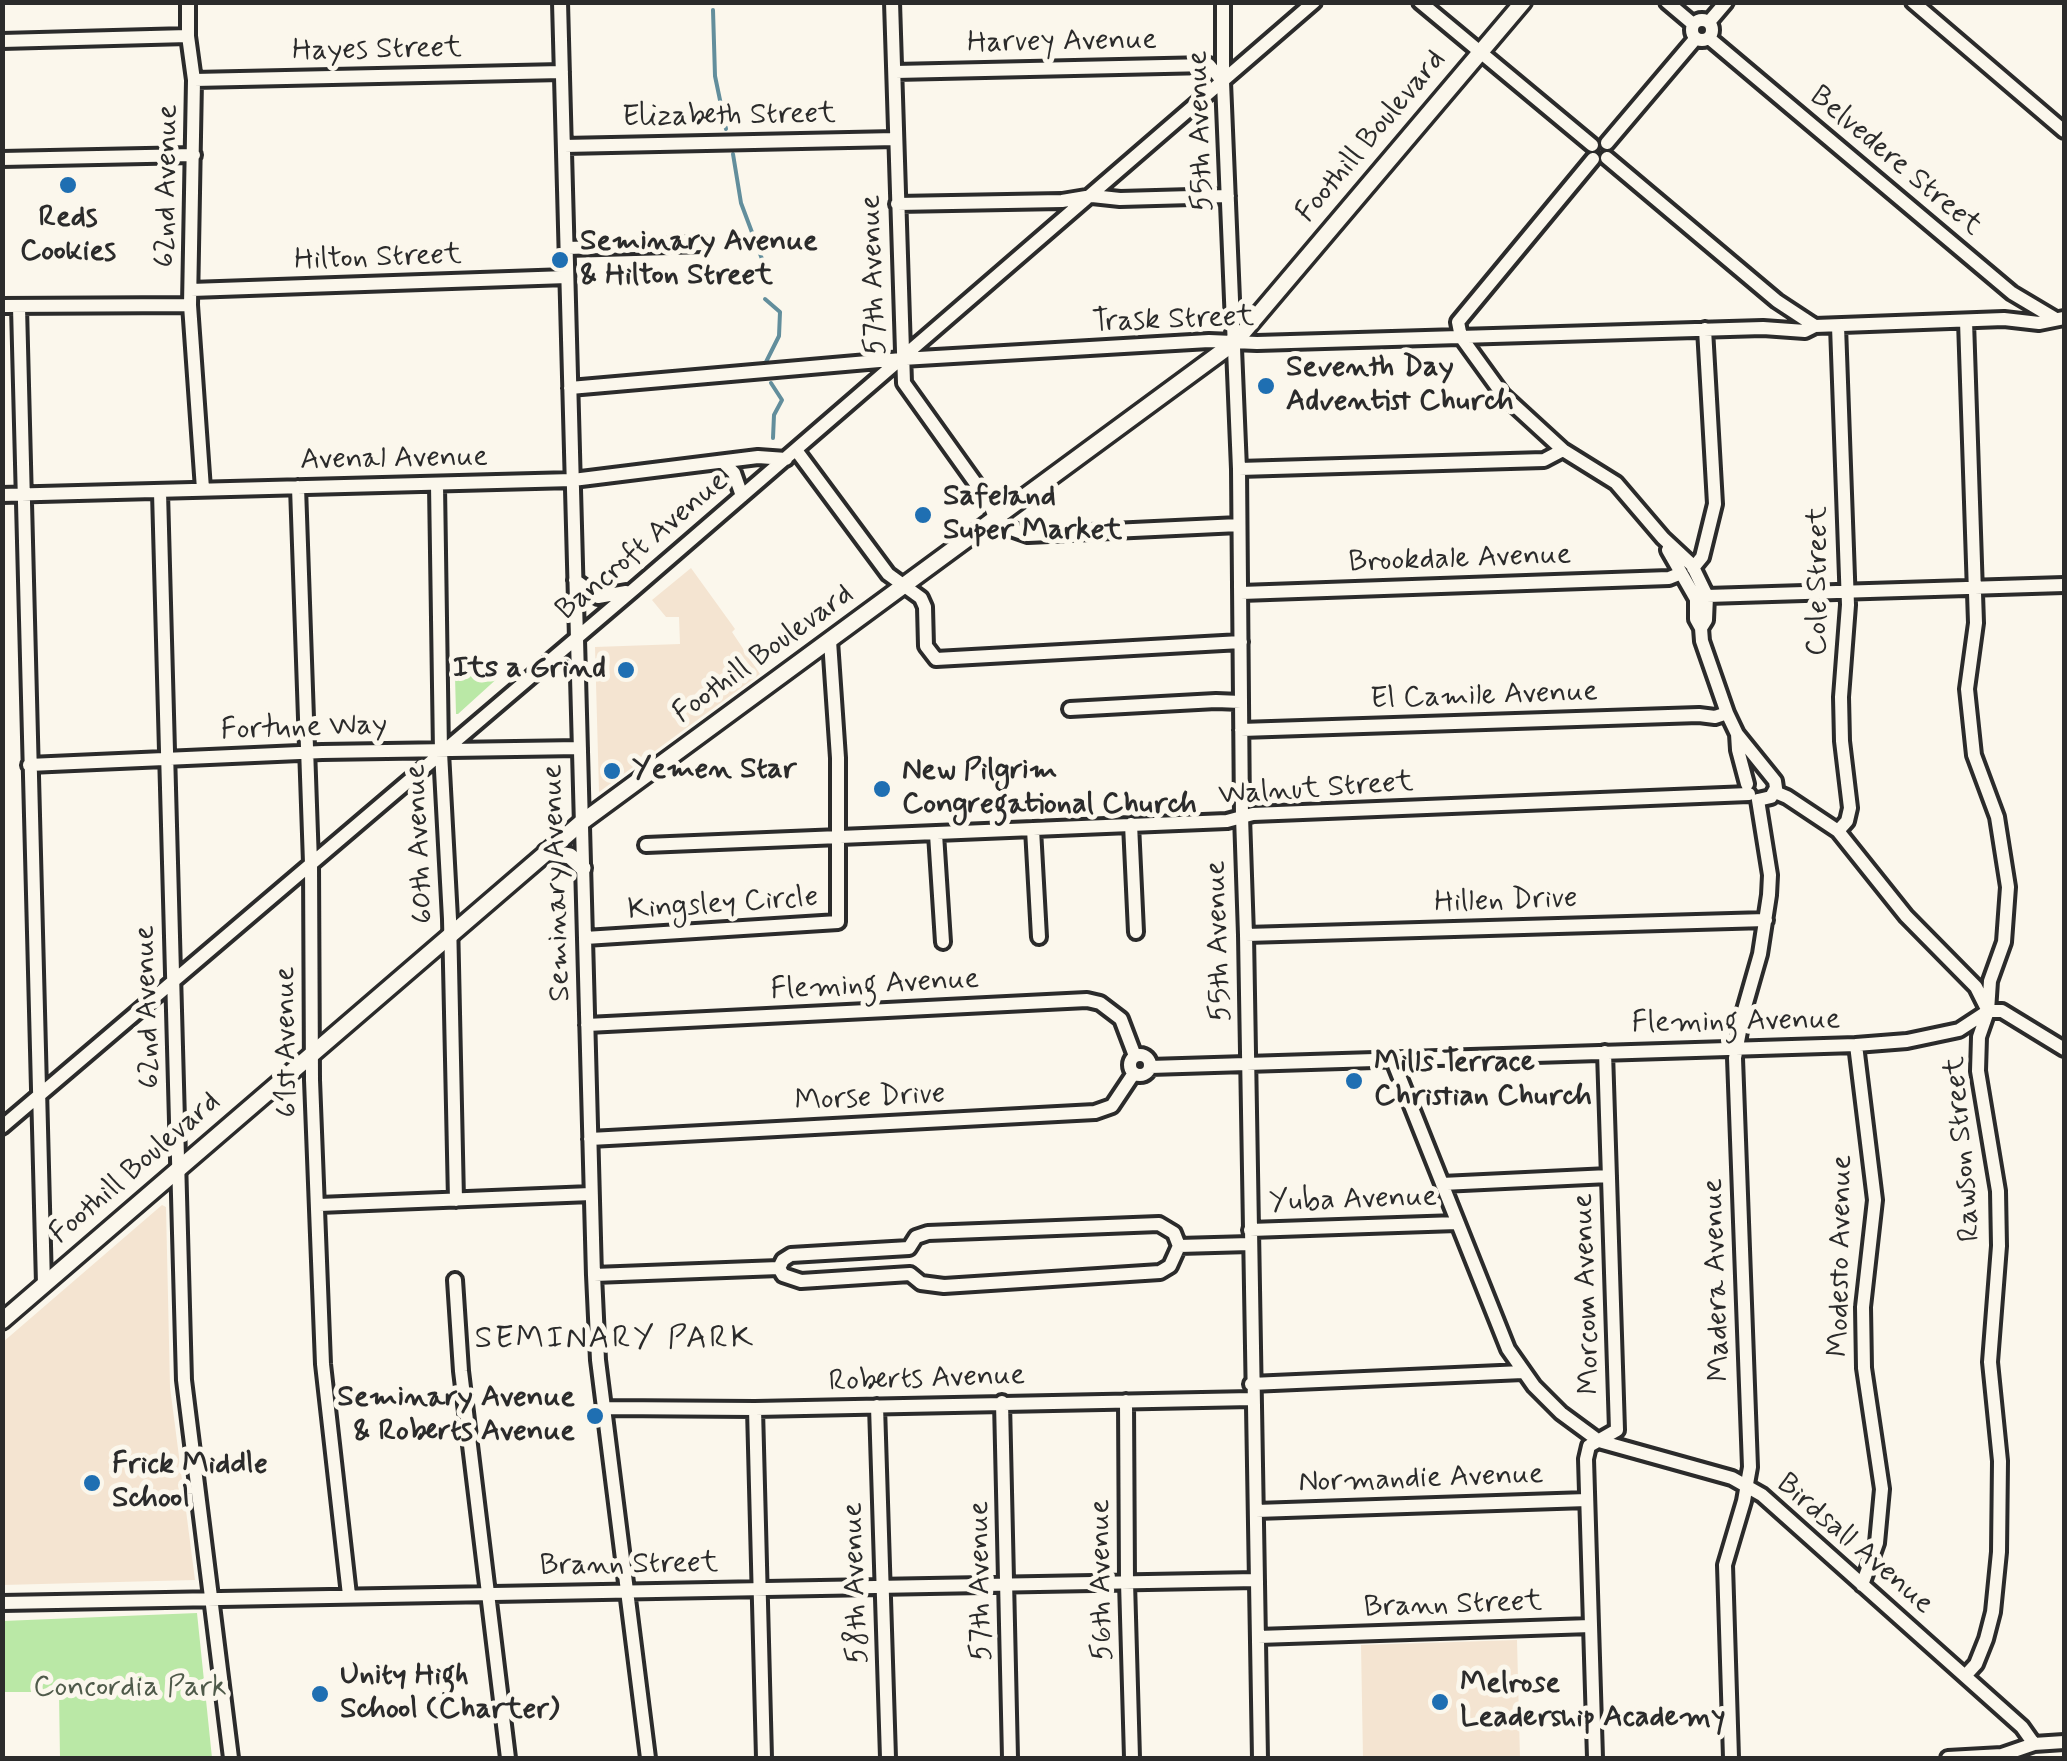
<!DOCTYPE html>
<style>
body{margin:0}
#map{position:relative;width:2067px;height:1761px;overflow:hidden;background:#fbf7ec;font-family:Mynerve,sans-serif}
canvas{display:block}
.frame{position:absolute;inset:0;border:5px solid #2b2b2b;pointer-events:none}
</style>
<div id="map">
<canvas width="2067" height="1761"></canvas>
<div class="frame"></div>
</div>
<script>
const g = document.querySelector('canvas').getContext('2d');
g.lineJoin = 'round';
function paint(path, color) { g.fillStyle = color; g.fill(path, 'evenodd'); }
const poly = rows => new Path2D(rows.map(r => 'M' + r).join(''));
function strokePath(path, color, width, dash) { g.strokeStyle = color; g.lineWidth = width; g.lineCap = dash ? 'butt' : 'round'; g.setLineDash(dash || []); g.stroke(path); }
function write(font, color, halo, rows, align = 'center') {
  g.font = font + ' Mynerve,sans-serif'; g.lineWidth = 10; g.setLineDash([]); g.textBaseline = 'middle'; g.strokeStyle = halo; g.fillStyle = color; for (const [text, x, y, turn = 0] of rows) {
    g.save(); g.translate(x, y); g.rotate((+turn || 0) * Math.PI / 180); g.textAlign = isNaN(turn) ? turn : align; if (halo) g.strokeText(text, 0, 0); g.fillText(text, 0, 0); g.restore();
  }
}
const built = poly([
 [691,568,735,629,732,632,760,674,599,792,595,647,680,644,679,617,666,617,652,600],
 [162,1205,166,1207,170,1387,195,1580,3,1585,3,1342],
 [1517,1640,1520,1758,1363,1758,1361,1645]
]);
const green = poly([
 [501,675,458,714,456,714,455,676],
 [197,1613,212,1758,60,1758,59,1692,3,1692,3,1621]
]);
const stream = poly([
 [713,10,715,76,726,129],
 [733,154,741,203,765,267],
 [765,299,780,312,779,336,766,362],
 [771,383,782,400,774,415,773,438]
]);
const minor = poly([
 [188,2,188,36,194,80,190,305,203,489],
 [560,2,594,1275,598,1360,648,1758],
 [892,2,904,383,989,502,995,518,1011,529,1028,535,1239,525],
 [1223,2,1223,82,1239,469,1242,816,1246,935,1260,1758],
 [1420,2,1592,145],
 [1667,2,1693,24],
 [1913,2,2064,131],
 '1692 30a10 10 0 1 1 20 0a10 10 0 1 1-20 0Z',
 [1709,22,1726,2],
 [1709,38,2012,293,2054,318],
 [2,41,188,36],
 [895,72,1209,65,1223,82],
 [194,80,562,72],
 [1607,143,1696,38],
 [564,146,896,139],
 [1607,158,1777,301,1815,326],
 [2,159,194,155],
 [1593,159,1458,322,1461,337,1503,395,1563,450,1616,483,1663,538,1692,565,1707,596,1706,620,1701,628],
 [897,204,1062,201,1092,196,1120,199,1228,196],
 [567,248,704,244],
 [191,290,567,277],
 [2,306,190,305],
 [19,307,44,1284],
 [1838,326,1848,605,1841,697,1842,741,1850,808,1847,821,1838,831],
 [570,388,902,359,1209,341,1257,343,1763,328,1805,331,1815,326,2004,319,2039,323,2064,318],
 [796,450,888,574,921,598,925,607,926,646,936,659,1241,642],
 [723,462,734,473,742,496],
 [1239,469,1544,460,1563,450],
 [437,485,441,752,450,919,456,1200],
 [298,487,311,863,312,1080,323,1364,349,1595],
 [160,492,184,1380,231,1758],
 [2,495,573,480,758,457,786,459],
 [1668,550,1696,599,1696,619,1701,628,1702,641,1727,713,1737,734,1775,781,1776,788,1771,797,1758,800],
 [1693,568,1702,557,1715,504,1705,329],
 [575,580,598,597,626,592],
 [1241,593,1669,578,1679,574],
 [1696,599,1707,596,2064,585],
 [1070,709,1216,701,1241,702],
 [1241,730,1699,715,1715,717,1727,713],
 [1737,734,1738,750,1747,784],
 [29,765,322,752,580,748],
 [1775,792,1787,797,1838,831,1906,916,1976,987,1987,1009],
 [1131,824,1136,932],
 [1033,829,1039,937],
 [936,834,943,942],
 [646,845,1227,821,1253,814,1749,794],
 [1246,935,1766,920],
 [585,938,838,922,838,758,830,641],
 [587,1025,1087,1000,1100,1003,1121,1019,1135,1056],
 [1856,1045,1875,1200,1863,1307,1864,1368,1882,1489,1877,1543,1862,1585],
 '1130 1065a10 10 0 1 1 20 0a10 10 0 1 1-20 0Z',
 [1392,1058,1508,1349,1534,1386,1561,1413,1599,1441,1732,1478,1762,1495,2022,1727,2034,1744],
 [1150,1067,1856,1045,1907,1041,1959,1030,1988,1011,2002,1011,2064,1049],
 [2,1127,633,590,1314,2],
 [590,1139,1095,1112,1112,1106,1134,1073],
 [1442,1184,1609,1176],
 [319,1205,591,1194],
 [1250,1230,1457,1223],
 [1179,1246,1250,1244],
 [779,1268,783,1260,791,1255,909,1248,916,1237,928,1233,1159,1224,1174,1233,1179,1246],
 [779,1268,783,1275,801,1281,910,1274,921,1283,944,1286,1160,1272,1170,1266,1179,1246],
 [594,1275,779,1268],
 [455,1280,461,1371,508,1758],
 [1251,1384,1523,1372],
 [1126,1401,1127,1582,1132,1758],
 [1002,1402,1010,1758],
 [877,1406,888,1758],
 [605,1408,755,1409,1252,1399],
 [755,1409,764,1758],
 [1256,1511,1587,1500],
 [2,1603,1257,1580],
 [1258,1637,1591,1626],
 [1965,1676,1976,1664,1986,1639,1993,1612,1999,1552,2000,1461,1990,1362,1999,1246,1998,1191,1978,1071,1979,1037,1988,1011,1990,981,2004,942,2008,887,1997,817,1974,755,1967,689,1976,623,1966,321],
 [1595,1758,1586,1459,1589,1446,1617,1430,1605,1052],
 [1731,1758,1725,1565,1744,1501,1750,1467,1735,1058,1744,1010,1760,954,1769,895,1770,875,1758,800],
 [1948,1758,2002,1755,2034,1744,2064,1742]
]);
const major = poly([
 [546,852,570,856,583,868],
 [2,1321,582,822,1235,342,1523,2]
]);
const markers = [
 [68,185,10,"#1f6fb2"],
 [560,260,10,"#1f6fb2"],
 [1266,386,10,"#1f6fb2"],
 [923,515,10,"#1f6fb2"],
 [626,670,10,"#1f6fb2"],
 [612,771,10,"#1f6fb2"],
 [882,789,10,"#1f6fb2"],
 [1354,1081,10,"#1f6fb2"],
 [595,1416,10,"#1f6fb2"],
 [92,1483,10,"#1f6fb2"],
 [320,1694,10,"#1f6fb2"],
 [1440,1702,10,"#1f6fb2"]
];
const streetNames = [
 ["Harvey Avenue",1062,43,-1],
 ["Hayes Street",377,51,-1],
 ["Elizabeth Street",729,117,-1],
 ["55th Avenue",1202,131,-92],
 ["Foothill Boulevard",1372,137,-50],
 ["Belvedere Street",1895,162,40],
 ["62nd Avenue",168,186,-89],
 ["Hilton Street",378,259,-2],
 ["57th Avenue",875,275,-92],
 ["Trask Street",1173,321,-2],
 ["Avenal Avenue",394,460,-1],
 ["Bancroft Avenue",643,547,-40],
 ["Brookdale Avenue",1460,560,-2],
 ["Cole Street",1819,581,-90],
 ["Foothill Boulevard",764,655,-36],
 ["El Camile Avenue",1484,697,-2],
 ["Fortune Way",304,729,-2],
 ["Walnut Street",1316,790,-4],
 ["60th Avenue",421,844,-93],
 ["Seminary Avenue",558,883,-92],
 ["Hillen Drive",1506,902,-2],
 ["Kingsley Circle",723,905,-4],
 ["55th Avenue",1220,941,-92],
 ["Fleming Avenue",875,986,-3],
 ["62nd Avenue",149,1007,-92],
 ["Fleming Avenue",1736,1023,-1],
 ["61st Avenue",288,1042,-91],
 ["Morse Drive",870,1099,-3],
 ["Rawson Street",1964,1149,-95],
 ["Foothill Boulevard",136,1169,-41],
 ["Yuba Avenue",1353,1201,-2],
 ["Modesto Avenue",1842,1256,-89],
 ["Madera Avenue",1718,1280,-92],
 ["Morcom Avenue",1588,1294,-92],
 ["Roberts Avenue",927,1380,-2],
 ["Normandie Avenue",1421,1480,-2],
 ["Birdsall Avenue",1854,1545,41],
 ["Brann Street",629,1566,-1],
 ["56th Avenue",1103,1580,-91],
 ["57th Avenue",982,1581,-91],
 ["58th Avenue",857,1583,-92],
 ["Brann Street",1453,1606,-2]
];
const poiNames = [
 ["Reds",68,219,"center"],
 ["Cookies",68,253,"center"],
 ["Seminary Avenue",580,243],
 ["& Hilton Street",580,277],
 ["Seventh Day",1286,369],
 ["Adventist Church",1286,403],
 ["Safeland",943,498],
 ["Super Market",943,532],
 ["Its a Grind",606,670,"right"],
 ["Yemen Star",632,771],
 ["New Pilgrim",902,772],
 ["Congregational Church",902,806],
 ["Mills Terrace",1374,1064],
 ["Christian Church",1374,1098],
 ["Seminary Avenue",575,1399,"right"],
 ["& Roberts Avenue",575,1433,"right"],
 ["Frick Middle",112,1466],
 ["School",112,1500],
 ["Unity High",340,1677],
 ["School (Charter)",340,1711],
 ["Melrose",1460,1685],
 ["Leadership Academy",1460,1719]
];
const parkNames = [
 ["Concordia Park",130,1689]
];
const neighbourhoodNames = [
 ["SEMINARY PARK",615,1340]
];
paint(built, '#f4e4d1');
paint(green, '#bae8a6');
strokePath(stream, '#628e9c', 4);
strokePath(minor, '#2b2b2b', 20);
strokePath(major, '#2b2b2b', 22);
strokePath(minor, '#fbf7ec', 12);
strokePath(major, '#fbf7ec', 15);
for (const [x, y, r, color] of markers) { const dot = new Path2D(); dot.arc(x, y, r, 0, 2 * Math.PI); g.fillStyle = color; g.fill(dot); strokePath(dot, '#fbf7ec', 4); }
write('30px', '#2b2b2b', '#fbf7ec', streetNames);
write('bold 30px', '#2b2b2b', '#fbf7ec', poiNames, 'left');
write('30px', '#4f5a4a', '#fbf7ec', parkNames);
g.letterSpacing = '2.5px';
write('32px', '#2b2b2b', '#fbf7ec', neighbourhoodNames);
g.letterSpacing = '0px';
</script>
